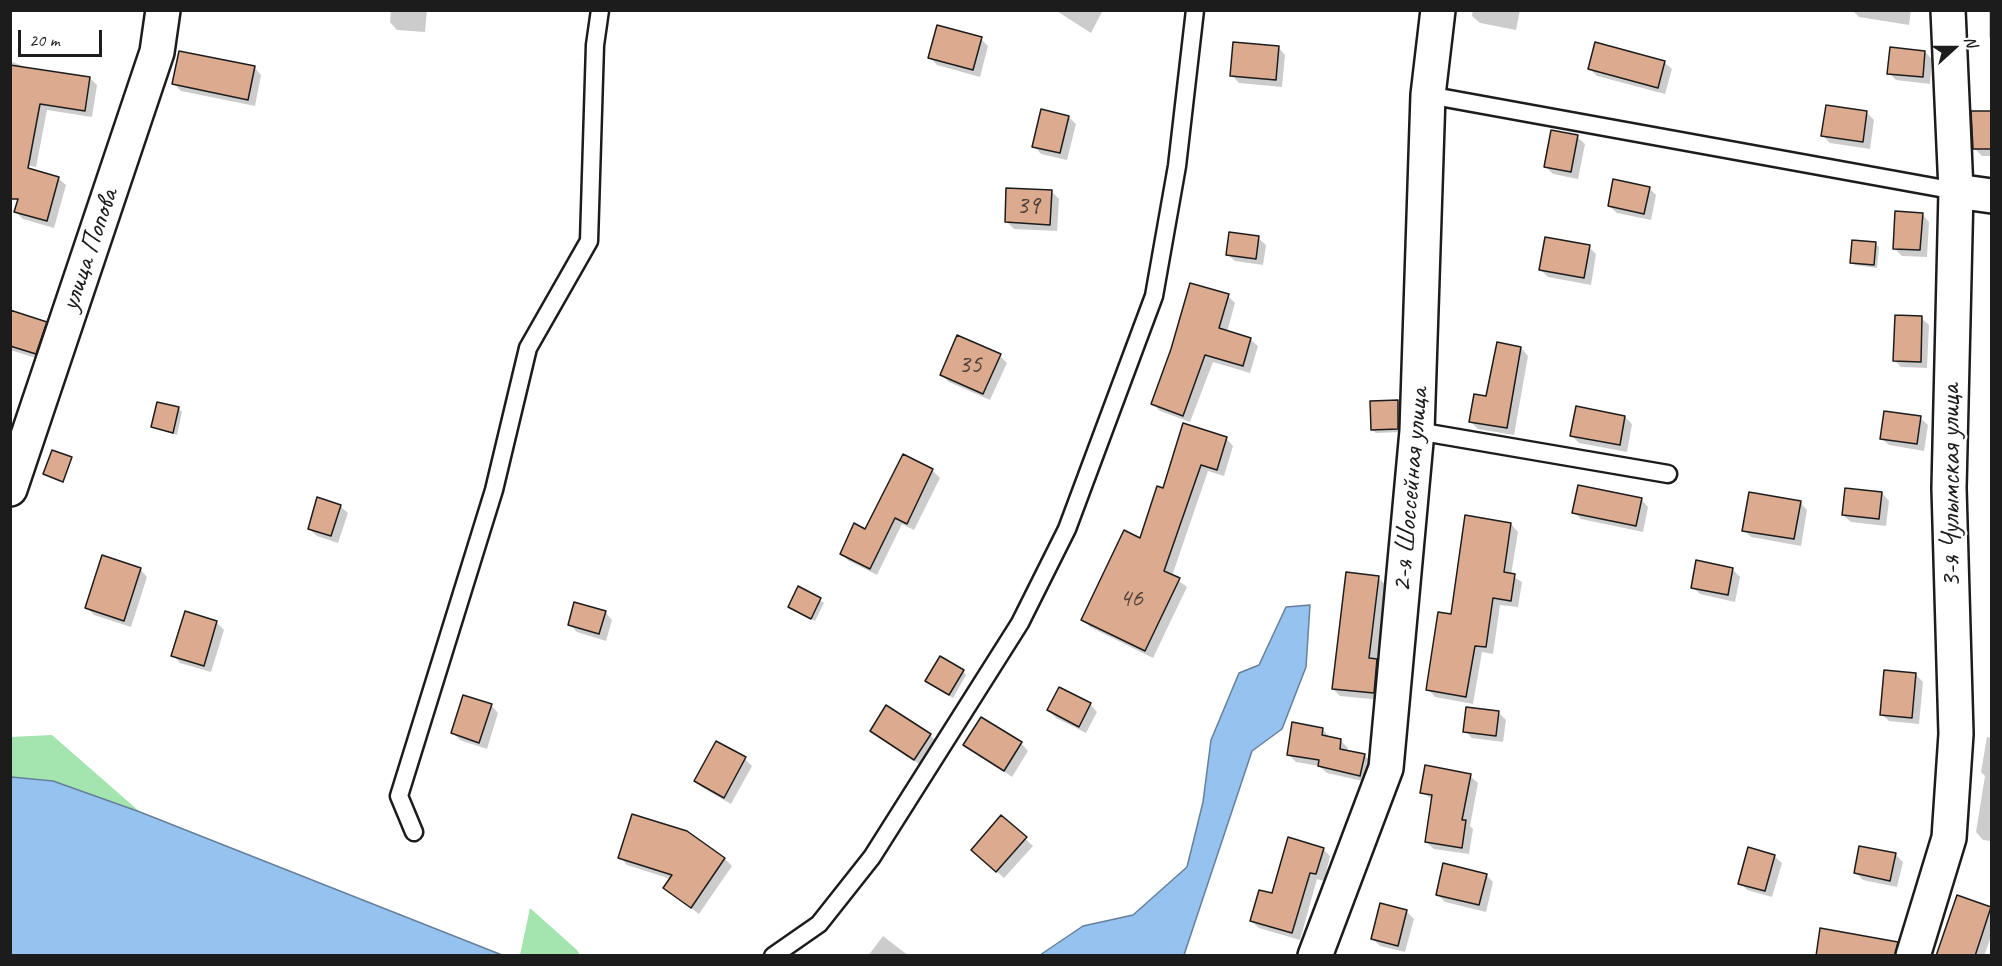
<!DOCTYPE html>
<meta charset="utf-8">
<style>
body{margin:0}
#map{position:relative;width:2002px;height:966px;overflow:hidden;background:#fff;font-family:Caveat,sans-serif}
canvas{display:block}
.frame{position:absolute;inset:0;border:12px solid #1c1c1c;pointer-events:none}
.north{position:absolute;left:1924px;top:18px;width:60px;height:60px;-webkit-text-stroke:4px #fff;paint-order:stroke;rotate:69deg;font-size:16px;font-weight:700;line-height:24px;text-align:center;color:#1c1c1c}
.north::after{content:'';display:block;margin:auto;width:21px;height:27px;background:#1c1c1c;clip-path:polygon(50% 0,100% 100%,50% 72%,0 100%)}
.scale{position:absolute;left:18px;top:30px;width:84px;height:27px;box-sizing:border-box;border:3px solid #1c1c1c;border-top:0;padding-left:8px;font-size:18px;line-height:21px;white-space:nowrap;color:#1c1c1c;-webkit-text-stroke:4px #fff;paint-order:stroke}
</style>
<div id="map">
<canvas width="2002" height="966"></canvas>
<div class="frame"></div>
<div class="north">N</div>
<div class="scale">20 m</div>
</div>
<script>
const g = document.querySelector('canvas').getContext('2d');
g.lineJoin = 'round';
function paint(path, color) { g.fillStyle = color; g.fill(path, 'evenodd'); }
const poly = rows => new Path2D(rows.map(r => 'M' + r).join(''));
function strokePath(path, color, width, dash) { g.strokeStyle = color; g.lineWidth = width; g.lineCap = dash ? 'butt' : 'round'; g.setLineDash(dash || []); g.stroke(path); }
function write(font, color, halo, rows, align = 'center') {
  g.font = font + ' Caveat,sans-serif'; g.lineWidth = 5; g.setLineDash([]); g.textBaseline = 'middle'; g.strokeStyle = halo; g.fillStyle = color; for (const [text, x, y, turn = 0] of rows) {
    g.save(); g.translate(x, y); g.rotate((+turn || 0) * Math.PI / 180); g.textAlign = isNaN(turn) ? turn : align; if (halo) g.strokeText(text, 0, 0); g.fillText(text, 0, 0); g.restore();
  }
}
const green = poly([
 [52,735,140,812,53,781,11,777,10,737],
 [530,908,577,950,580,955,520,955]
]);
const water = poly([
 [1310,605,1306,667,1282,729,1252,751,1184,955,1040,955,1083,926,1133,915,1187,867,1203,802,1211,740,1239,673,1259,665,1286,607,1310,605],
 [11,777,53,781,140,812,502,955,11,955,11,777]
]);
const shadow = poly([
 [391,10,427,10,425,32,397,30,390,22],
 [1055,10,1103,10,1091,33],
 [1473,10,1520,10,1516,30,1480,23,1472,16],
 [1852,10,1911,10,1909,25,1859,17],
 [1989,11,1992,12,1992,40,1989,37],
 [981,39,988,46,980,77,937,65,930,57],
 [1278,47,1285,55,1282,87,1239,83,1232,75],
 [1925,52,1932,59,1930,84,1896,80,1889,73],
 [10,61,30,69,90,78,97,85,92,117,47,110,36,167,10,162],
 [1664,62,1672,69,1665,94,1597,76,1589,68],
 [254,67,261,75,255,106,181,91,174,84],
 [1866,112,1874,120,1870,149,1830,143,1823,136],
 [1992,113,1992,156,1982,156,1974,148],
 [1069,117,1076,124,1067,160,1041,154,1034,146],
 [1577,137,1585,144,1578,179,1553,174,1545,166],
 [58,178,66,185,54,228,23,219,16,212],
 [1649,188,1656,195,1651,220,1617,213,1609,206],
 [1052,192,1059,199,1057,231,1014,229,1006,221],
 [1922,214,1929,222,1927,257,1902,256,1894,248],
 [1258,238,1266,245,1263,265,1235,261,1227,254],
 [1875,244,1879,247,1877,268,1855,265,1851,262],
 [1589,247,1596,254,1591,285,1548,277,1541,270],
 [1228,296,1235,303,1227,332,1250,339,1258,346,1250,373,1213,362,1190,422,1160,411,1153,404],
 [10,311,46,323,53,330,43,360,10,350],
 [1921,318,1929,325,1927,368,1901,367,1894,360],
 [1521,348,1528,356,1514,435,1478,429,1471,422],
 [1000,356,1007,363,990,400,949,382,941,374],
 [1397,402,1400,405,1401,432,1376,433,1372,430],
 [179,409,182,412,177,435,153,427],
 [1625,417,1632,424,1627,452,1579,443,1572,436],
 [1920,418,1928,425,1924,451,1889,445,1881,438],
 [1226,438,1233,446,1224,476,1208,471,1172,576,1187,587,1153,658,1090,627,1083,620,1141,540,1164,490],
 [904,456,932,470,940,478,914,530,902,524,877,575,849,561,841,554,866,531],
 [1882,493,1889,501,1886,526,1851,522,1843,515],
 [1641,499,1648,507,1643,532,1581,519,1574,512],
 [1800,502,1807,510,1801,546,1751,537,1744,530],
 [340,506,348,513,338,543,317,536,309,529],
 [1511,524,1518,532,1511,575,1522,582,1518,607,1500,605,1493,654,1482,652,1473,704,1435,697,1428,689,1453,616],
 [140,569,147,577,131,627,94,615,87,608],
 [1732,569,1740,577,1735,602,1700,594,1692,587],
 [1378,578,1386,585,1377,660,1384,668,1381,700,1340,696,1333,689],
 [799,588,824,603,815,621,790,607],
 [605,612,612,620,606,641,577,632,570,625],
 [217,623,224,630,211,672,180,663,173,655],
 [963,671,966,675,953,698,927,681],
 [1916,675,1923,682,1919,724,1889,721,1881,714],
 [1090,704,1097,712,1086,733,1056,718,1049,710],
 [491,705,498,713,487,749,460,740,453,733],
 [1499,713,1506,720,1503,742,1472,738,1465,731],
 [1323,729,1330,738,1340,740,1348,748,1347,752,1364,755,1372,763,1367,782,1327,773,1319,766,1296,762,1288,754],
 [871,731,930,735,937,742,922,766],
 [1987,737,1992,738,1992,841,1983,840,1976,832,1985,776,1981,772],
 [1021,743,1028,751,1012,777,965,745],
 [745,759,752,766,731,804,703,788,695,781],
 [1470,776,1478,783,1470,826,1473,829,1469,854,1434,849,1426,842,1433,800,1422,792],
 [1002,817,1033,846,1004,878,980,857],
 [1323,849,1330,856,1324,881,1317,879,1300,940,1259,928,1251,921,1273,895],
 [1896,855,1903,862,1897,887,1863,880,1855,872],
 [1774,856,1782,863,1772,897,1747,890,1740,883],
 [620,857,725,859,732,866,699,914,665,888,671,879,627,865],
 [1486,875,1493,882,1486,912,1445,902,1438,895],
 [1990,908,1992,934,1984,956,1938,956],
 [1406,911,1414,919,1405,952,1380,946,1372,938],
 [883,936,909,956,868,956]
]);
const building = poly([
 [937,25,982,37,973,70,928,58,937,25],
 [1233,42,1279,46,1276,80,1230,76,1233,42],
 [1595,42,1665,61,1658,88,1588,69,1595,42],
 [1890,47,1925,51,1923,77,1887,74,1890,47],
 [179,51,255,66,248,100,172,84,179,51],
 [10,65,90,77,85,111,40,104,28,168,59,177,47,221,14,212,18,199,10,199,10,65],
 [1826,105,1867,111,1863,142,1821,136,1826,105],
 [1041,109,1069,116,1060,153,1032,147,1041,109],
 [1971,111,1992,111,1992,149,1973,149,1971,111],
 [1551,130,1578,135,1571,172,1544,167,1551,130],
 [1613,179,1650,187,1644,214,1608,206,1613,179],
 [1006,188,1052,190,1050,225,1005,222,1006,188],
 [1895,211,1923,213,1920,250,1893,249,1895,211],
 [1229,232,1259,236,1256,259,1226,255,1229,232],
 [1545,237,1590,245,1584,278,1539,270,1545,237],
 [1852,240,1876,242,1874,265,1850,263,1852,240],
 [1190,283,1229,294,1219,328,1251,338,1243,366,1205,355,1183,416,1151,404,1171,349,1190,283],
 [10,310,47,322,36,354,10,346,10,310],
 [1895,315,1922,316,1921,362,1893,361,1895,315],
 [957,335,1001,354,983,394,940,375,957,335],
 [1497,342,1521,347,1507,428,1469,422,1474,394,1486,396,1497,342],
 [1398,400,1398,429,1371,430,1370,401,1398,400],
 [157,402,179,407,173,433,151,427,157,402],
 [1576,406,1625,416,1620,445,1570,436,1576,406],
 [1884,411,1921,416,1917,444,1880,439,1884,411],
 [1183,423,1227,437,1217,470,1201,465,1164,571,1180,578,1145,651,1081,620,1124,530,1140,538,1157,486,1163,488,1183,423],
 [52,450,72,457,63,482,43,474,52,450],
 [903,454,933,469,907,524,895,518,870,569,840,554,854,523,865,529,903,454],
 [1578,485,1642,498,1636,526,1572,513,1578,485],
 [1845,488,1882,492,1879,519,1842,515,1845,488],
 [1749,492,1801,501,1794,539,1742,531,1749,492],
 [317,497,341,505,331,536,308,529,317,497],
 [1465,515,1511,523,1504,572,1515,574,1511,601,1493,598,1486,647,1475,646,1466,697,1426,690,1438,612,1451,614,1465,515],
 [102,555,141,568,124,621,85,608,102,555],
 [1696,560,1733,568,1728,595,1691,588,1696,560],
 [1346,572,1379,576,1369,658,1377,659,1374,693,1332,689,1346,572],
 [798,586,821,598,811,619,788,607,798,586],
 [574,602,606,611,599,634,568,625,574,602],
 [185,611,217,621,204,666,171,656,185,611],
 [940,656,964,670,949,695,925,681,940,656],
 [1884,670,1916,673,1912,718,1880,715,1884,670],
 [1059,687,1091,703,1079,727,1047,710,1059,687],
 [463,695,492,704,479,743,451,733,463,695],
 [886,705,931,734,914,760,870,731,886,705],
 [1466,707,1499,711,1496,736,1463,732,1466,707],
 [981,717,1022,742,1004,771,963,745,981,717],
 [1292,722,1323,728,1322,735,1341,739,1340,749,1365,754,1360,776,1318,766,1319,760,1287,755,1292,722],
 [716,741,746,757,724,798,694,781,716,741],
 [1425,765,1471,774,1462,820,1466,820,1462,848,1425,842,1432,795,1420,793,1425,765],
 [632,814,687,831,725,858,691,908,663,888,672,875,618,858,632,814],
 [1001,815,1027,837,996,872,971,850,1001,815],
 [1288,837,1324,848,1316,874,1310,873,1292,933,1250,921,1259,890,1272,893,1288,837],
 [1859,846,1896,853,1890,881,1854,873,1859,846],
 [1748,847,1775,855,1765,891,1738,884,1748,847],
 [1443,863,1487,874,1479,905,1436,895,1443,863],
 [1957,895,1991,907,1975,956,1936,956,1957,895],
 [1380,903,1407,910,1398,946,1371,939,1380,903],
 [1820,928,1898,942,1895,956,1816,956,1820,928]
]);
const service = poly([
 [1428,95,1956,191],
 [1417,431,1668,474],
 [414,832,399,796,494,490,528,348,589,241,595,45,600,10],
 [773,956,819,924,872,857,1020,623,1067,529,1154,296,1177,166,1195,10]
]);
const minor = poly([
 [1956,191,1992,196],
 [10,489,157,52,163,10],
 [1315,956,1386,768,1417,431,1428,95,1438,10],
 [1913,956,1949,838,1956,734,1949,488,1956,191,1948,10]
]);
const numberNames = [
 ["39",1028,206],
 ["35",970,365],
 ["46",1131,599]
];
const streetNames = [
 ["улица Попова",90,250,-71],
 ["3-я Чулымская улица",1952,486,-90],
 ["2-я Шоссейная улица",1411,490,-85]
];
paint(green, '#a4e5af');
paint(water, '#95c2ef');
strokePath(water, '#65809b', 1.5);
paint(shadow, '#0003');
paint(building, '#dcaa8e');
strokePath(building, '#1c1c1c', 1.5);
strokePath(service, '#1c1c1c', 21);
strokePath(minor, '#1c1c1c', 38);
strokePath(service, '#fff', 16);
strokePath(minor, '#fff', 33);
write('26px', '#4c4038', null, numberNames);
write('28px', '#1c1c1c', '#fff', streetNames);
</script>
